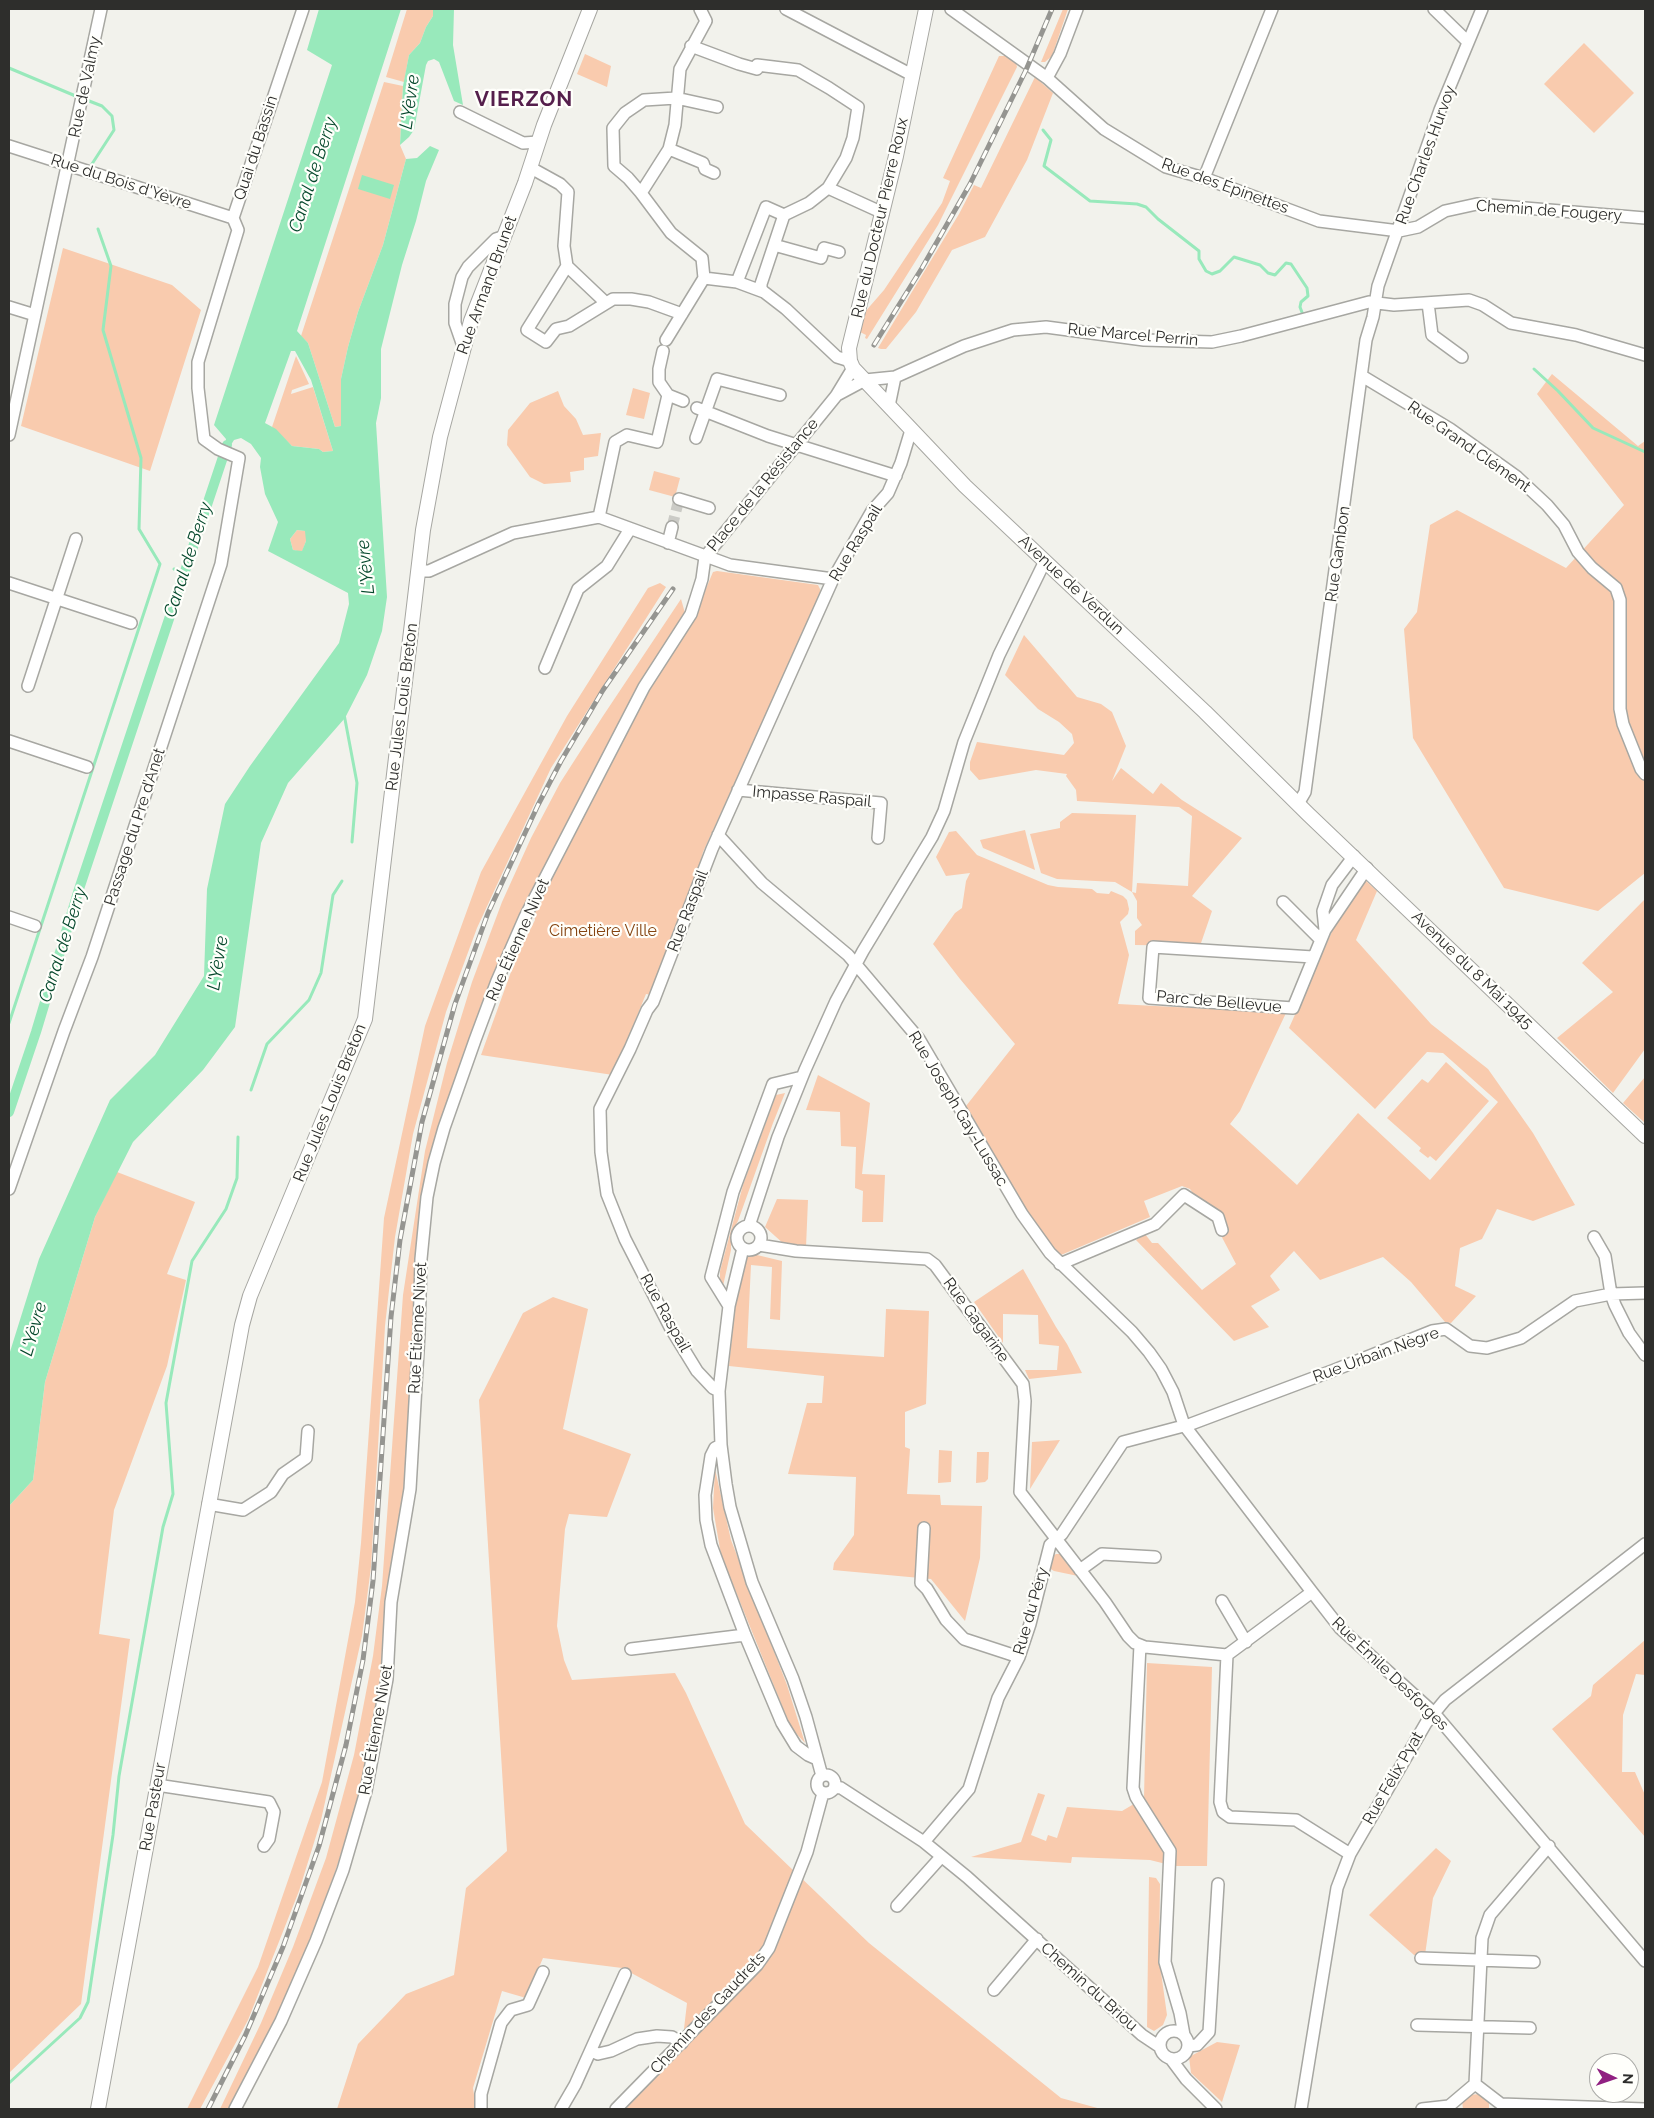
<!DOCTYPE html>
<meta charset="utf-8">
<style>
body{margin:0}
#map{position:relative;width:1654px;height:2118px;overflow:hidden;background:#f2f2ec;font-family:Raleway,sans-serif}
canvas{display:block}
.frame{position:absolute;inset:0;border:10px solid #2e2e2c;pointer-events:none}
.north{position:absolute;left:1589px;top:2053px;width:50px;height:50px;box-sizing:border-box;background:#fffffb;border:1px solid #ababa8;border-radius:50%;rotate:93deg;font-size:14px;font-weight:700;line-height:20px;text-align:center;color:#2e2e2c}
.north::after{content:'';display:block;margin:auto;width:18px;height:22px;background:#902081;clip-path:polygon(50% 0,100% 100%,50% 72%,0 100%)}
</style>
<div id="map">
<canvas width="1654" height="2118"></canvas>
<div class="frame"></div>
<div class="north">N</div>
</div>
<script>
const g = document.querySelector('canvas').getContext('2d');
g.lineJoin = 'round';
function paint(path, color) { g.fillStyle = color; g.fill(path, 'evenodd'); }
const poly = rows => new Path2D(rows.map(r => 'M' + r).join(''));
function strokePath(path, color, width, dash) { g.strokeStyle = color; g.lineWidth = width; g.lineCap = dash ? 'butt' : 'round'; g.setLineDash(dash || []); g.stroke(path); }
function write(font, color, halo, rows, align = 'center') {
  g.font = font + ' Raleway,sans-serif'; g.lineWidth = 4.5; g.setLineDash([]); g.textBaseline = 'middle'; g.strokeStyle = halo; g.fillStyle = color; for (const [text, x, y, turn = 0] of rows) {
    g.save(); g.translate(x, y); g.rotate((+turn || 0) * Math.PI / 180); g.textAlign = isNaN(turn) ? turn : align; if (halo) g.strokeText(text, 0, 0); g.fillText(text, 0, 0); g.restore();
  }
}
const green = poly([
 [407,9,433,9,433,16,426,27,420,43,409,55,404,82,386,77],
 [1063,9,1068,9,1052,56,1045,62,1041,62],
 [1584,43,1634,93,1594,133,1544,84],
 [585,54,611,66,607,87,577,74],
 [999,56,1005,56,1016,63,1017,67,938,225,867,339,865,338,866,335,860,332,864,313,884,290,942,203,950,181,943,178],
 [1035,77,1053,93,1027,160,985,237,952,250,916,312,886,349,881,349,878,348,959,214,974,185,981,188],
 [384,82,403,86,400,145,406,159,383,245,358,312,348,347,341,379,341,426,335,427,308,343,301,336],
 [63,248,172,285,201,310,150,471,21,426],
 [296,356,309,384,292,390,291,394,313,387,333,451,323,452,319,449,292,446,272,427],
 [1552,374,1638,446,1645,441,1645,873,1598,911,1504,888,1413,738,1404,629,1417,612,1430,525,1457,510,1566,568,1624,505,1537,394],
 [633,388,650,393,644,419,626,415],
 [558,391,564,406,576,419,583,435,601,433,598,456,584,458,584,470,570,472,571,482,544,484,530,477,507,445,508,430,530,403],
 [654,471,680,478,675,497,649,490],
 [297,530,306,531,306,541,302,552,293,550,290,539],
 [717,571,818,585,822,593,703,852,693,890,652,995,646,994,613,1075,481,1055,516,958,535,920,534,914,647,688,694,617,713,572],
 [660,583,666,587,551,768,477,928,446,1012,413,1134,395,1237,385,1326,371,1567,362,1636,321,1820,299,1891,248,2020,200,2109,187,2109,258,1967,322,1782,355,1602,361,1543,384,1218,425,1026,481,872,567,716,648,588],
 [681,599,685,613,585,790,522,911,461,1062,416,1268,403,1511,375,1725,352,1820,334,1875,298,1970,250,2071,229,2109,220,2109,261,2023,293,1947,326,1858,354,1755,373,1656,382,1586,403,1295,425,1151,447,1063,472,982,502,902,531,838,560,783,603,716],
 [1024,635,1077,697,1101,704,1112,712,1126,746,1112,781,1121,768,1153,794,1161,783,1182,800,1242,838,1192,896,1212,911,1200,946,1135,945,1135,931,1142,925,1137,918,1137,901,1132,892,1115,882,1057,879,1041,873,1030,834,1060,828,1060,822,1072,813,1136,815,1132,892,1136,893,1137,883,1188,886,1192,816,1179,807,1077,801,1076,790,1066,776,1067,774,1036,770,979,780,970,770,970,762,977,742,1064,755,1074,743,1072,734,1059,722,1038,709,1005,675],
 [1025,830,1035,870,983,848,980,840],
 [956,831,977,855,1048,885,1058,887,1092,889,1097,893,1109,894,1111,891,1123,896,1127,900,1129,909,1128,914,1120,922,1129,955,1118,1004,1286,1013,1240,1111,1230,1124,1297,1185,1358,1113,1430,1180,1498,1102,1443,1053,1427,1052,1375,1109,1289,1028,1334,927,1365,880,1377,891,1356,940,1431,1024,1488,1069,1533,1133,1575,1205,1533,1221,1497,1209,1482,1239,1460,1248,1455,1286,1476,1296,1451,1323,1445,1322,1411,1282,1383,1257,1320,1280,1294,1251,1270,1276,1280,1290,1251,1306,1269,1327,1234,1341,1136,1240,1145,1234,1152,1243,1158,1243,1202,1290,1236,1264,1215,1224,1190,1189,1182,1186,1144,1201,1150,1217,1061,1255,1053,1248,1026,1209,966,1106,1015,1044,960,979,933,944,955,913,962,908,966,881,970,873,946,876,936,857,949,832],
 [1645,899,1645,1049,1613,1093,1557,1038,1613,992,1582,963],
 [1446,1062,1489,1101,1436,1161,1430,1156,1428,1158,1419,1151,1421,1148,1387,1118,1422,1079,1428,1083],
 [818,1075,870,1103,862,1174,885,1175,883,1222,862,1222,863,1191,855,1188,856,1147,841,1146,840,1112,806,1110],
 [1645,1077,1645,1123,1623,1103],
 [785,1093,773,1123,738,1221,734,1228,731,1240,731,1250,723,1286,720,1281,720,1271,743,1185,776,1095],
 [117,1172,195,1202,167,1274,186,1280,167,1366,114,1510,99,1634,130,1639,81,2004,9,2073,9,1506,33,1480,45,1382,95,1217],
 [777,1199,808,1200,806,1247,785,1245,765,1227],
 [757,1255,782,1261,780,1320,770,1319,772,1267,751,1265,747,1348,884,1357,886,1309,929,1311,926,1404,905,1412,905,1447,910,1449,907,1494,940,1495,941,1505,982,1506,980,1558,965,1621,931,1579,833,1570,834,1563,854,1535,856,1477,788,1474,807,1403,822,1403,824,1376,729,1366,735,1304,747,1256],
 [1023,1269,1056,1327,1067,1344,1082,1373,1029,1379,1025,1370,1057,1370,1059,1346,1039,1344,1038,1315,1003,1314,1003,1343,974,1302],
 [553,1297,588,1309,563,1429,631,1454,607,1517,569,1514,565,1529,557,1626,564,1660,572,1680,675,1673,686,1693,745,1824,869,1943,1061,2098,1101,2109,621,2109,682,2046,687,2003,622,1968,543,1958,526,1998,502,1991,473,2088,476,2109,337,2109,358,2044,406,1994,454,1975,466,1888,507,1851,479,1400,523,1313],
 [1060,1440,1030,1489,1032,1442],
 [939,1450,952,1451,951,1482,938,1483],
 [977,1452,989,1452,988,1479,985,1482,976,1483],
 [715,1469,731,1540,787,1685,805,1743,791,1728,721,1555,713,1508],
 [1056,1554,1061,1554,1078,1576,1054,1571,1049,1568,1053,1556],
 [1645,1640,1645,1675,1636,1674,1623,1715,1622,1772,1635,1772,1645,1795,1645,1837,1552,1729,1591,1696,1593,1685],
 [1147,1663,1212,1667,1207,1866,1174,1866,1150,1860,1072,1857,1071,1863,971,1857,1021,1842,1038,1793,1045,1795,1031,1835,1046,1841,1048,1835,1057,1838,1067,1807,1122,1811,1144,1798],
 [1436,1848,1451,1861,1433,1898,1425,1955,1414,1955,1369,1915],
 [1149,1877,1156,1878,1160,1884,1159,1958,1167,2015,1163,2025,1154,2031,1147,2027],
 [1217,2042,1240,2045,1222,2102,1191,2073,1189,2057],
 [1480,2094,1489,2101,1489,2108,1463,2109,1462,2101,1468,2095]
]);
const water = poly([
 [319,9,401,9,297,331,308,343,335,427,341,426,341,379,348,347,358,312,383,245,406,159,417,158,430,146,439,150,426,181,416,221,402,265,381,349,381,398,376,423,387,597,382,631,367,675,345,718,288,783,261,843,235,1027,203,1070,133,1142,95,1217,45,1382,33,1480,9,1506,9,1355,39,1259,110,1100,155,1055,204,976,207,889,225,804,250,766,339,643,349,604,348,593,268,551,278,522,265,494,260,467,261,458,251,444,241,438,234,440,229,448,225,447,226,439,214,425,332,65,307,50],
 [291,351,295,351,311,380,333,451,323,452,319,449,292,446,276,429,265,423],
 [297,530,305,531,306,541,302,551,293,550,290,539],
 [433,9,454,9,453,45,463,105,454,101,439,62,434,59,428,61,426,65,414,130,409,137,400,145,403,86,409,55,420,43,426,27,433,16],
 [362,175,394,185,390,199,358,189]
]);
const stream = poly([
 [9,68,78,97],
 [84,99,102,106,112,116,114,130,90,167],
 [1043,130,1051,140,1044,166,1090,201,1137,204,1146,207,1158,219,1199,251,1199,259,1206,271,1212,274,1220,271,1234,257,1260,265,1268,273,1275,275,1286,263,1291,264,1307,288,1308,296,1301,302,1300,307,1303,315],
 [1534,369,1558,391,1593,428,1645,452],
 [174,569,184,573],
 [344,714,357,783,352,842],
 [9,1023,160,564,139,529,141,458,103,330,111,266,98,229],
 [251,1090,267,1044,309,1000,321,973,333,895,342,881],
 [9,2083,80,2018,88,2002,113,1835,119,1776,163,1527,173,1494,166,1403,192,1261,226,1209,237,1178,238,1137]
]);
const canal = poly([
 [9,1112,36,1032,79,889,227,445]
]);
const minorTunnel = poly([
 [672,527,679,499]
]);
const minor = poly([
 [786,9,912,75],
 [951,9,1047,78,1104,129,1166,167,1204,178,1319,221,1399,231,1418,227,1445,211,1477,204,1645,218],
 [1434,9,1468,42],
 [691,46,739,64,757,69],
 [757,65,798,70,829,88,858,107,853,138,846,158,828,188,809,203,784,215,761,284,761,290],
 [1047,78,1060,54,1077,9],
 [460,112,523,143,539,142],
 [9,146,233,218],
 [669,149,703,163,705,169,714,173],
 [531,168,560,184,568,192,564,246,567,266,606,303],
 [1204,178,1272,9],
 [828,188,883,213],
 [641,193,669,149,675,125,680,69,706,21,700,9],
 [774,245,821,258,824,248,839,252],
 [567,266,527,330,546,342,556,329,569,326,613,299,631,299,649,302,682,314],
 [704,278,702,258,671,233,641,193,628,178,614,166,613,128,625,113,644,100,676,98,717,107],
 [704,278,737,282,764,292,786,309,837,357,850,361],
 [737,282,766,207,784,215],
 [1428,303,1432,335,1462,357],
 [9,307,35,315],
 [666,340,704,278],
 [463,346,455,323,455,304,462,277,468,267,496,239,505,236],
 [663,351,659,369,659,382,668,395,683,401],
 [1362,376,1450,429,1517,477,1547,505,1564,525,1578,552,1592,568,1616,588,1620,600,1620,709,1623,724,1641,769,1645,774],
 [837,395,865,380,895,377,964,346,1013,330,1046,327,1144,340,1212,342,1241,336,1369,302,1394,305,1469,300,1483,305,1511,323,1576,335,1645,355],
 [889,406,895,377],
 [697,408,768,436,896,476],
 [9,435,101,9],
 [696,438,717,379,780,395],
 [679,499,709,508],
 [599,517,615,442,627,435,657,442,668,395],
 [668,543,672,527],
 [418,571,429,571,513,533,599,517,730,565,833,579],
 [9,583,131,623],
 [545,668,578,589,607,566,630,529],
 [28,686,76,539],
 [9,741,87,767],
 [738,790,881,803,878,838],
 [1298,804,1305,792,1366,340,1373,317,1378,286,1440,110,1482,9],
 [718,835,762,883,848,955,919,1039,1022,1214,1050,1253,1132,1332,1149,1352,1161,1369,1173,1392,1184,1425,1312,1592,1340,1628,1434,1713,1645,1961],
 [1283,902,1320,939],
 [9,917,35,926],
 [1325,930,1323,911,1332,885,1354,856],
 [1313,957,1153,947,1149,998,1293,1008,1325,930,1367,868],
 [9,1189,64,1031,92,957,221,564,239,458,218,449,204,439,198,388,198,362,238,230,233,218,303,9],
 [749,1226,778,1137,805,1070,836,1001,863,951,932,837,944,811,964,742,999,655,1045,561],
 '737 1238a12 12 0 1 1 24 0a12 12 0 1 1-24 0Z',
 [1594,1237,1605,1256,1611,1294,1615,1305,1629,1333,1645,1355],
 [759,1245,796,1251,927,1259,935,1265,1023,1384,1025,1401,1020,1492,1105,1602,1128,1636,1135,1643,1145,1647,1227,1655],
 [743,1248,729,1306,719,1391,721,1445,726,1484,730,1507,752,1582,793,1679,806,1717,822,1776],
 [1060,1264,1155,1224,1184,1195,1218,1217,1222,1230],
 [729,1306,711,1277,733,1192,773,1084,802,1077],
 [719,1391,713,1388,697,1371,670,1327,625,1239,607,1194,601,1152,600,1109,630,1049,647,1010,653,1002,712,849,833,579,872,511,888,493,901,463,911,430],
 [721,1445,715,1448,711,1456,705,1495,706,1520,711,1545,745,1635,782,1723,796,1746,808,1755,817,1759],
 [208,1504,243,1510,271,1492,283,1474,306,1458,308,1431],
 [924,1528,921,1583,927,1589,946,1620,964,1639,1019,1657],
 [1080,1570,1102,1554,1155,1557],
 [1222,1601,1246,1642],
 [1140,1645,1133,1788,1136,1797,1170,1851,1165,1962,1180,2013,1184,2035],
 [631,1649,745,1635],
 [1227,1655,1220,1802,1223,1812,1230,1817,1296,1820,1350,1854],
 [1227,1655,1312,1592],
 '817 1784a9 9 0 1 1 18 0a9 9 0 1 1-18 0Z',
 [157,1785,269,1802,274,1812,269,1839,264,1846],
 [835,1787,841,1788,924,1842,967,1877,1142,2035,1160,2047],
 [924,1842,969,1789,998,1698,1019,1657,1030,1624,1050,1545,1062,1534,1123,1442,1191,1424,1332,1371,1432,1331,1446,1329,1470,1346,1487,1348,1521,1338,1575,1301,1611,1294,1645,1293],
 [897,1906,941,1857],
 [1421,1958,1534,1962],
 [994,1990,1037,1939],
 [1417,2025,1530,2028],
 '1160 2045a14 14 0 1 1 28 0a14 14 0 1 1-28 0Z',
 [1188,2046,1197,2045,1209,2032,1218,1884],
 [591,2051,598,2054,611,2051,637,2039,657,2036,672,2037,682,2043],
 [1171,2059,1186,2079,1216,2109],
 [1475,2084,1482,1938,1490,1915,1549,1846],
 [235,2109,281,2021,316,1941,343,1870,366,1791,387,1679,391,1602,410,1489,419,1333,421,1259,427,1197,434,1163,444,1128,475,1040,497,981,525,917,644,687,691,614,702,579,705,557,836,396,853,368],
 [481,2109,481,2094,501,2023,511,2010,528,2005,543,1972],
 [561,2109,575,2085,625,1974],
 [616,2109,757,1965,769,1948,807,1852,823,1793],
 [1301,2109,1337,1888,1350,1854,1426,1723,1445,1700,1645,1544],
 [1422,2109,1449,2106,1475,2084,1501,2104,1645,2109]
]);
const major = poly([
 [926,9,896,156,849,348,850,361,853,368,965,486,1205,712,1308,814,1645,1136],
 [98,2109,242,1325,250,1296,365,1019,423,530,440,437,471,321,525,183,544,125,590,9]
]);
const rail = poly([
 [874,345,922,268,970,184,1026,70,1052,9],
 [208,2109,245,2036,283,1947,319,1846,346,1745,363,1660,373,1581,391,1317,400,1240,422,1122,455,1004,488,913,538,805,561,761,603,690,673,589]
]);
const streetNames = [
 ["Rue de Valmy",85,87,-78],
 ["Quai du Bassin",256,148,-72],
 ["Rue Charles Hurvoy",1426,155,-70],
 ["Rue du Bois d'Yèvre",121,182,18],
 ["Rue des Épinettes",1225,186,20],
 ["Chemin de Fougery",1549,211,4],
 ["Rue du Docteur Pierre Roux",880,218,-77],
 ["Rue Armand Brunet",487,285,-70],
 ["Rue Marcel Perrin",1133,335,5],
 ["Rue Grand Clément",1469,447,35],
 ["Place de la Résistance",763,485,-51],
 ["Rue Raspail",856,543,-59],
 ["Rue Gambon",1338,554,-82],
 ["Avenue de Verdun",1071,585,43],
 ["Rue Jules Louis Breton",402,707,-83],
 ["Impasse Raspail",812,797,5],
 ["Passage du Pre d’Anet",135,827,-72],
 ["Rue Raspail",688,911,-69],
 ["Rue Étienne Nivet",518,940,-66],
 ["Avenue du 8 Mai 1945",1472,970,44],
 ["Parc de Bellevue",1219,1002,5],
 ["Rue Jules Louis Breton",330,1103,-68],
 ["Rue Joseph Gay-Lussac",958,1109,59],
 ["Rue Raspail",665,1313,61],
 ["Rue Gagarine",976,1320,54],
 ["Rue Étienne Nivet",418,1328,-87],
 ["Rue Urbain Nègre",1376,1355,-20],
 ["Rue du Péry",1031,1611,-74],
 ["Rue Émile Desforges",1390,1674,44],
 ["Rue Étienne Nivet",376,1730,-80],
 ["Rue Félix Pyat",1393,1778,-60],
 ["Rue Pasteur",153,1807,-80],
 ["Chemin du Briou",1089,1987,42],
 ["Chemin des Gaudrets",708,2013,-47]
];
const parkNames = [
 ["Cimetière Ville",603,931]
];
const waterNames = [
 ["L'Yèvre",410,102,-82],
 ["Canal de Berry",313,175,-72],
 ["Canal de Berry",188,560,-72],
 ["L'Yèvre",366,567,-96],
 ["Canal de Berry",63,945,-72],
 ["L'Yèvre",218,963,-81],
 ["L'Yèvre",34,1329,-74]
];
const districtNames = [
 ["VIERZON",524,100]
];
paint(green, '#f9cbae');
paint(water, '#98e9bb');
strokePath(stream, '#98e9bb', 3);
strokePath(canal, '#98e9bb', 10);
strokePath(minorTunnel, '#cbcbc6', 11, [11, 5.5]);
strokePath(minor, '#a7a7a2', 14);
strokePath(major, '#a7a7a2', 16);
strokePath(minor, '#fff', 11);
strokePath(major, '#fff', 14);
strokePath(rail, '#959591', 5);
strokePath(rail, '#fffffb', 3, [9]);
write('16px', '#2e2e2c', '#fffffb', streetNames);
write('16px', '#854411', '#fffffb', parkNames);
write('italic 18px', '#05482c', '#fffffb', waterNames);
g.letterSpacing = '1px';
write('bold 21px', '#551f4c', '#fffffb', districtNames);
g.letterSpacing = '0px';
</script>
